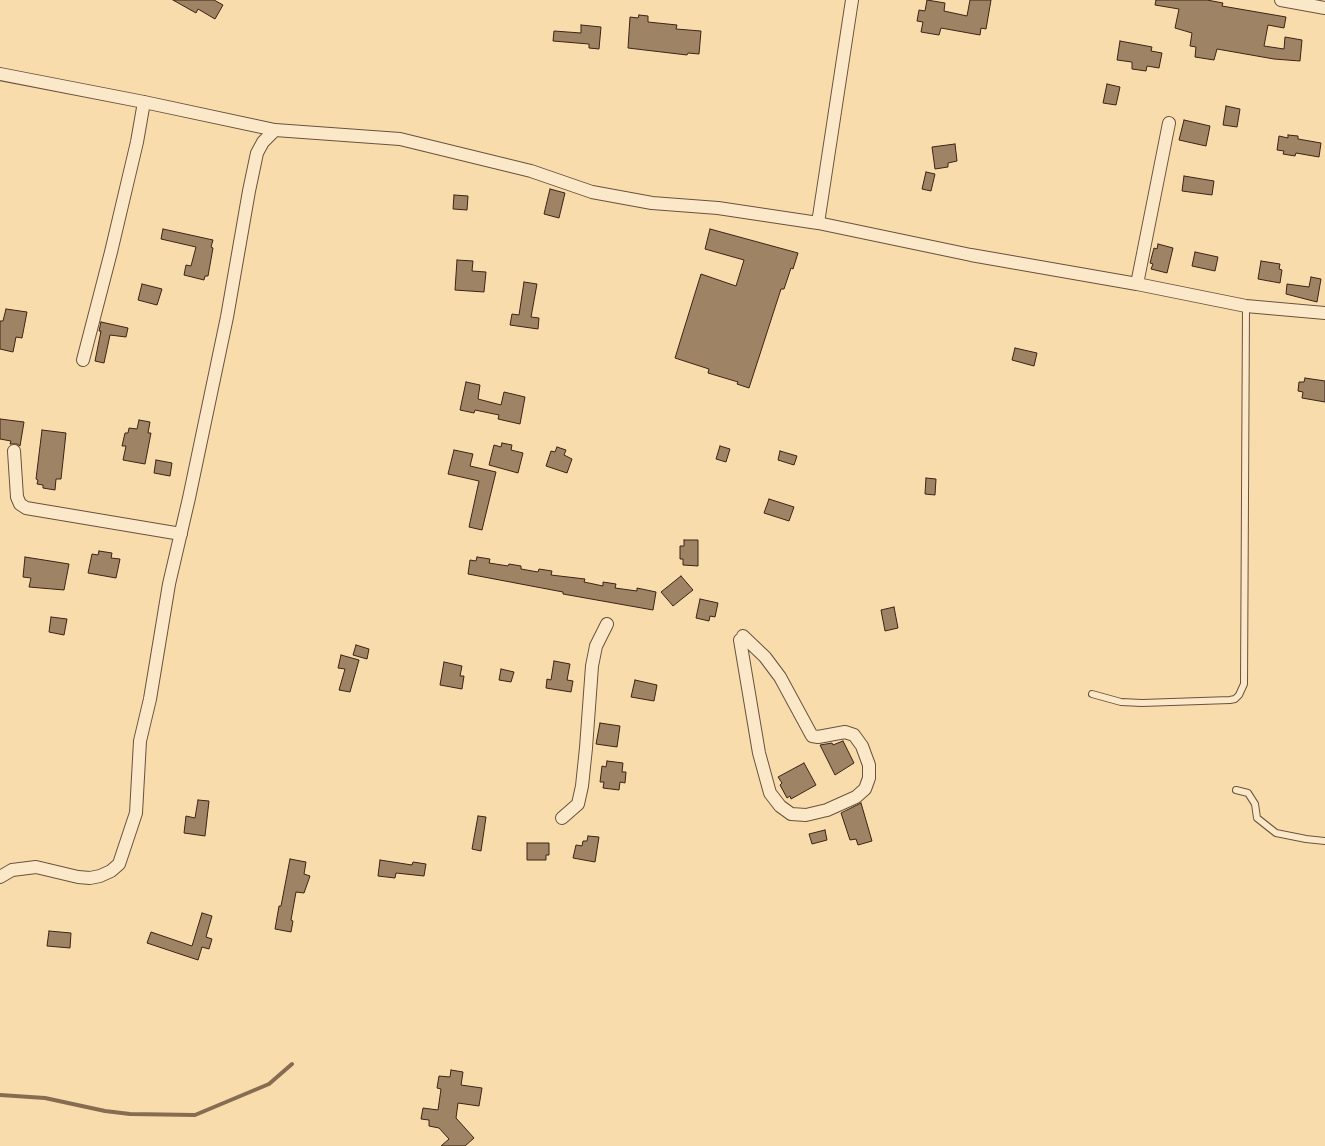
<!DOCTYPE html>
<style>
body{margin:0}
canvas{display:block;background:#f9dcac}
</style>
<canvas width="1325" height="1146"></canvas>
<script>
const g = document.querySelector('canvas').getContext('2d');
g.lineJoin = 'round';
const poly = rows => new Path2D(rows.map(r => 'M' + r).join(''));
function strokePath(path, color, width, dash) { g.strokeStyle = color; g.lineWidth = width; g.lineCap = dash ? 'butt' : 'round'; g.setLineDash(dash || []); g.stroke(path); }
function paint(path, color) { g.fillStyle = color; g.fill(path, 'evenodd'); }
const stream = poly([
 [0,1095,45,1098,105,1111,130,1114,195,1115,269,1084,292,1064]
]);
const building = poly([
 [173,0,214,0,223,5,215,19,198,9,196,13,173,0],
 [927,0,945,3,944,11,967,16,970,0,991,0,986,29,981,28,980,35,941,28,939,35,921,32,923,22,917,21,919,10,925,11,927,0],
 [1156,0,1207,0,1223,3,1222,6,1286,17,1284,28,1268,25,1264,46,1284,49,1285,37,1302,40,1300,61,1274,59,1217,49,1214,60,1195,57,1196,47,1190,46,1192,33,1175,28,1179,9,1155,5,1156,0],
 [639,15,648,16,648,22,677,25,676,29,701,31,699,54,688,53,687,55,628,48,630,17,638,18,639,15],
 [581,25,601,27,599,49,589,48,589,44,553,41,554,31,581,33,581,25],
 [1120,41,1152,47,1151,51,1162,53,1159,68,1147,66,1146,71,1132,69,1132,62,1117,60,1120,41],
 [1107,84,1120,87,1116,105,1103,103,1107,84],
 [1226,106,1240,109,1237,127,1223,125,1226,106],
 [1184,120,1210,126,1206,146,1179,140,1184,120],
 [1288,135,1298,136,1298,139,1321,143,1319,157,1296,153,1295,156,1283,154,1284,151,1277,150,1279,136,1288,138,1288,135],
 [955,144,957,161,948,163,948,167,935,169,932,147,955,144],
 [926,172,935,174,931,191,922,189,926,172],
 [1184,176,1214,181,1212,195,1182,191,1184,176],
 [550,189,565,193,559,218,544,214,550,189],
 [454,195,468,196,467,210,453,209,454,195],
 [163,229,213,240,211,247,213,248,208,276,205,276,204,280,184,275,186,265,191,266,196,247,161,239,163,229],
 [710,229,798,253,793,269,791,268,784,289,781,289,749,388,737,384,738,382,708,373,709,369,675,358,701,274,736,286,744,260,705,249,710,229],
 [1158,244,1173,248,1167,273,1151,269,1153,264,1150,263,1154,248,1157,249,1158,244],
 [1195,252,1218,257,1215,271,1192,266,1195,252],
 [457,260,473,261,472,271,486,272,484,292,455,290,457,260],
 [1261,261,1280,264,1279,269,1282,270,1280,283,1258,279,1261,261],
 [1311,277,1321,279,1317,302,1286,294,1287,284,1309,287,1311,277],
 [524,282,537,284,531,317,539,318,538,329,510,325,512,314,519,315,524,282],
 [142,284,162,289,157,305,138,300,142,284],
 [6,309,27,312,22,338,16,337,13,352,0,349,0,321,3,321,6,309],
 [101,322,128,328,126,337,110,335,104,363,95,361,101,331,99,331,101,322],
 [1015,348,1037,353,1034,366,1012,360,1015,348],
 [1305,378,1325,381,1325,402,1302,398,1303,392,1298,391,1299,382,1304,382,1305,378],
 [466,382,480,385,478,399,501,405,504,392,525,397,520,424,498,419,499,415,475,410,474,413,460,410,466,382],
 [0,419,24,422,20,446,17,444,10,444,11,441,0,439,0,419],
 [139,420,150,422,148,433,151,433,145,464,123,460,126,446,122,446,125,433,128,433,129,428,137,429,139,420],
 [42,430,66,433,61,479,56,479,55,490,43,488,43,485,37,484,38,480,36,479,42,430],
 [502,443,512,445,511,450,523,453,518,473,489,465,494,445,501,447,502,443],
 [720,446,730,449,726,462,716,459,720,446],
 [557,447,566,450,564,455,572,459,567,473,546,466,551,451,555,452,557,447],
 [454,450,473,454,470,466,496,472,482,530,469,527,479,481,448,474,454,450],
 [780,451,797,456,794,465,778,460,780,451],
 [156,460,172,463,170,476,154,473,156,460],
 [926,478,936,479,935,495,925,494,926,478],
 [769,499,794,507,789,521,764,513,769,499],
 [684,540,698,540,698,566,683,565,683,559,680,559,680,546,684,546,684,540],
 [99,551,112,553,111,558,120,559,116,578,88,573,92,554,98,555,99,551],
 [25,557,69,564,64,590,29,587,31,578,23,577,25,557],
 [477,557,490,559,489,563,508,566,509,564,521,566,521,569,538,572,539,569,552,571,551,575,585,579,584,582,603,586,603,582,616,584,615,588,637,591,637,588,656,592,653,610,563,594,563,592,468,574,470,560,476,561,477,557],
 [681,576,693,590,673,606,661,592,681,576],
 [700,599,718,603,715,617,710,616,709,621,696,618,700,599],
 [894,607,898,628,885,631,881,610,894,607],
 [51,617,67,619,64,635,49,632,51,617],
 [356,645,369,649,367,659,353,655,356,645],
 [341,655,359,660,350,692,339,690,345,669,338,668,341,655],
 [554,661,570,664,567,680,573,681,571,692,546,688,547,679,551,680,554,661],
 [444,662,462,666,460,676,464,676,462,689,440,685,444,662],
 [501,669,514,672,511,682,499,680,501,669],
 [635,680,657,685,654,701,631,697,635,680],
 [600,723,620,726,617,747,596,744,600,723],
 [843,741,854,763,835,775,820,745,832,743,833,745,843,741],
 [607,761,623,763,622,772,626,772,625,783,620,782,619,790,603,788,604,782,600,782,602,766,606,767,607,761],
 [804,763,816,785,791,799,790,796,787,798,780,785,782,783,778,777,804,763],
 [198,800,209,801,205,836,184,833,186,816,195,818,198,800],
 [861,803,872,841,858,845,856,839,850,840,841,813,861,803],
 [478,816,486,817,481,851,472,849,478,816],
 [825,830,827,840,812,844,809,834,825,830],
 [588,836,599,837,595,862,573,858,576,845,582,846,583,841,587,841,588,836],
 [527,843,549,843,549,855,546,855,546,860,527,860,527,843],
 [290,859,306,862,304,874,310,876,304,893,296,892,291,920,293,921,291,932,275,929,279,906,281,906,290,859],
 [380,860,412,865,413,862,426,864,424,876,396,873,395,878,378,876,380,860],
 [202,913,212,916,206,937,212,939,209,949,202,947,198,960,147,943,151,932,192,946,202,913],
 [49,931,71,933,70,948,47,946,49,931],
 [451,1070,463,1072,461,1085,482,1088,479,1106,458,1103,456,1118,474,1138,465,1146,441,1146,449,1139,439,1128,429,1126,429,1120,421,1119,423,1108,438,1110,441,1089,437,1088,439,1076,450,1077,451,1070]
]);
const service = poly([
 [1092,694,1121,702,1142,703,1230,700,1235,699,1239,695,1244,684,1246,306],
 [1236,790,1248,793,1255,804,1257,818,1276,833,1306,839,1325,841]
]);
const minor = poly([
 [1281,0,1325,8],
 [0,74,144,102,275,130,400,139,531,171,592,192,652,203,718,208,818,223,971,255,1137,284,1246,306,1325,313],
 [818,223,852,0],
 [1137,284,1169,123],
 [83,360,111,252,137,142,144,102],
 [14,451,17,497,20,504,26,508,181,534],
 [740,640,759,753,770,793,780,806,791,814,806,815,827,810,856,797,865,789,869,778,869,765,862,746,854,735,845,732,818,737,812,736,780,677,765,657,743,636],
 [562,818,578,804,582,786,586,748,592,666,596,646,607,624],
 [0,877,12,870,36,867,78,877,90,878,100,876,111,871,119,864,136,813,140,741,150,699,169,584,189,498,227,317,249,191,257,153,263,142,275,130]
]);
strokePath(stream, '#866d51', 4);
paint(building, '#9e8464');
strokePath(building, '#3b2416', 1);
strokePath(service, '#6a523c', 8);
strokePath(minor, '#6a523c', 14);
strokePath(service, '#fbe8c9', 6);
strokePath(minor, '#fbe8c9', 12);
</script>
